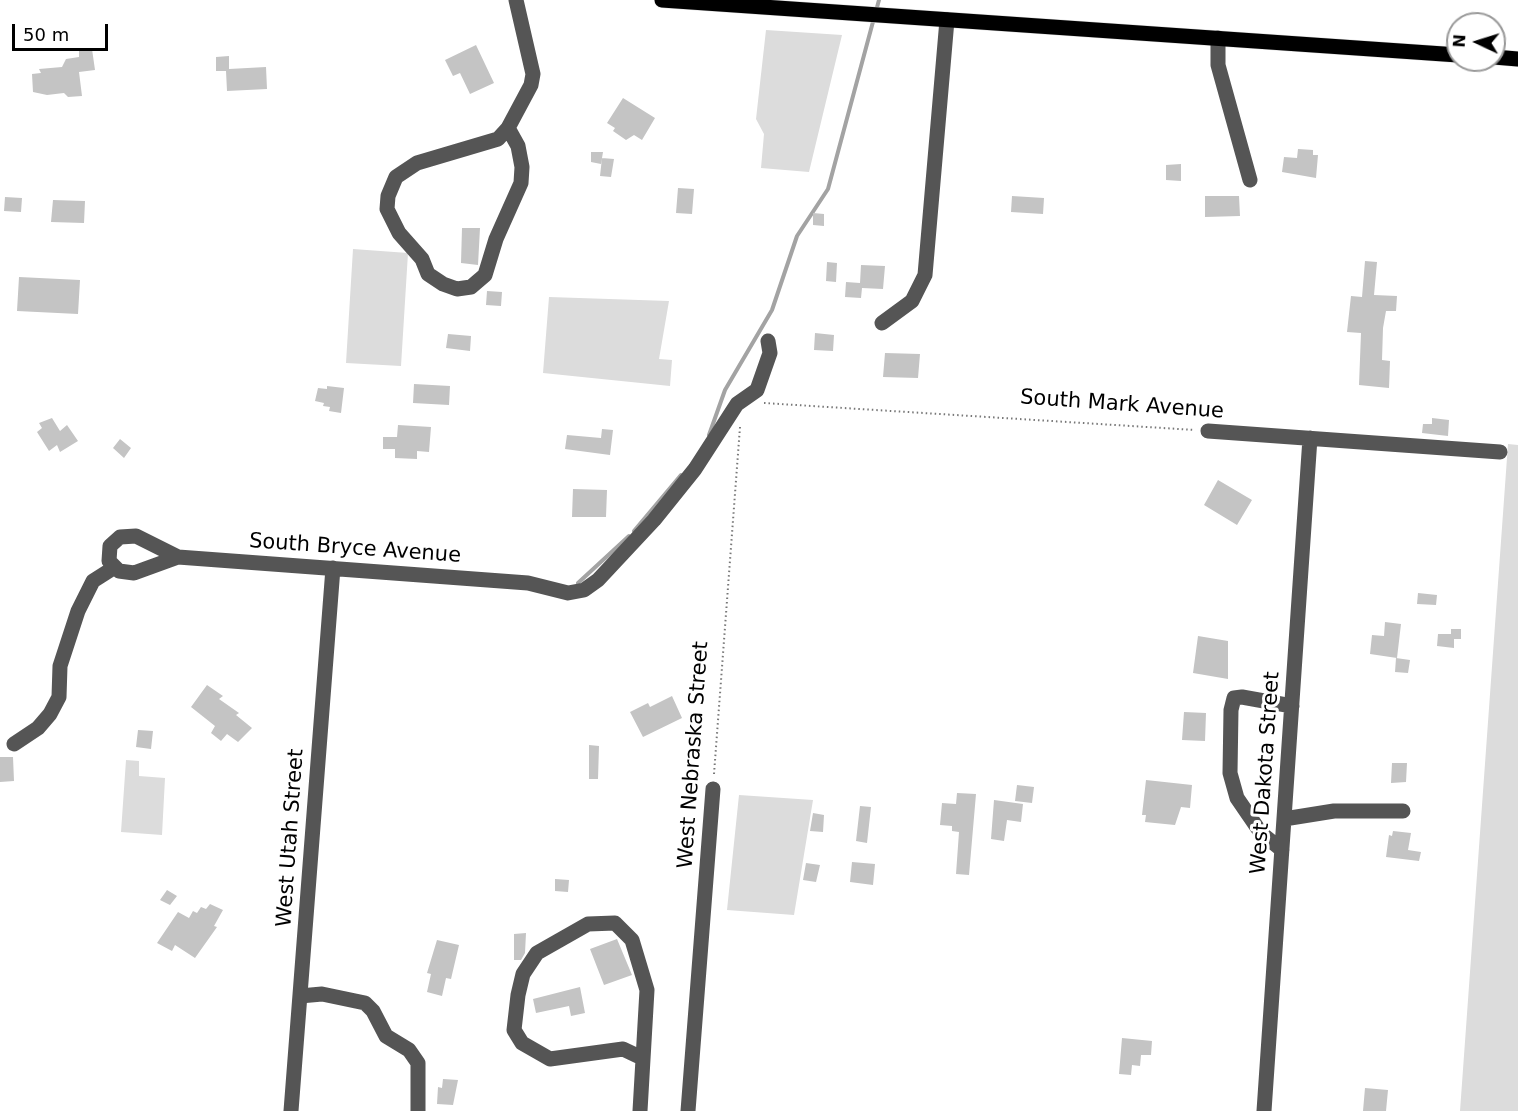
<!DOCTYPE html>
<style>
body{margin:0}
#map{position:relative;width:1518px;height:1111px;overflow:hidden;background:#fff;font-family:"DejaVu Sans",sans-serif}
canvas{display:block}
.north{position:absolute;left:1446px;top:12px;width:60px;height:60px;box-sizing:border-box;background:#fff;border:2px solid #999;border-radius:50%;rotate:274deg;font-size:16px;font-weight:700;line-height:24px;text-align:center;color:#000}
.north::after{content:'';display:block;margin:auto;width:21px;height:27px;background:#000;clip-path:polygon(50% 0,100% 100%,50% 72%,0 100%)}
.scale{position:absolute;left:12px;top:24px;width:96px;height:27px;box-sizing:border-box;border:3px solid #000;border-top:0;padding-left:8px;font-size:18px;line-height:21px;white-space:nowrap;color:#000;-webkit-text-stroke:4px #fff;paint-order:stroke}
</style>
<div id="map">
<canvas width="1518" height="1111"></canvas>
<div class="north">N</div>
<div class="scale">50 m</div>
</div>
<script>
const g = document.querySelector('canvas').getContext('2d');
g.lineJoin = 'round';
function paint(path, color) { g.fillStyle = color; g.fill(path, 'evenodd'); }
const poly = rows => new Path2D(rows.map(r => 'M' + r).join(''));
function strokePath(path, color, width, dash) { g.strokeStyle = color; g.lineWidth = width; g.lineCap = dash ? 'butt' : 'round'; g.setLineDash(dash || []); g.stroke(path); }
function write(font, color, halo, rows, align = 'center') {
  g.font = font + ' "DejaVu Sans",sans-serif'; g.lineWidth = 6; g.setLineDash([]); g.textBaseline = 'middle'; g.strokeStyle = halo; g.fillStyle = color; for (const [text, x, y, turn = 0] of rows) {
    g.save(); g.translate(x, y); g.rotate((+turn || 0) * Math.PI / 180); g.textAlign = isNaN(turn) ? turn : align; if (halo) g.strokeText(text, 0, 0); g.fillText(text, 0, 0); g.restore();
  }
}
const green = poly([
 [766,30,842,35,809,172,761,168,764,134,756,119],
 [353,249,408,253,401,366,346,363],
 [549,297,669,301,659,359,672,360,670,386,543,373],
 [1508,444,1518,445,1518,1111,1460,1111],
 [126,760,139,761,139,776,165,778,162,835,121,832],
 [739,795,813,800,794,915,727,910]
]);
const stream = poly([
 [876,11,879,0],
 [709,435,725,390,772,310,797,236,828,189,874,18],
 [634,531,681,475],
 [578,583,629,536]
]);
const building = poly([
 [476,45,494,83,470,94,460,73,453,76,445,60],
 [92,49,95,70,79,72,82,96,68,97,64,93,47,95,33,92,32,74,41,73,39,69,62,67,66,59,79,57,79,51],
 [229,56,229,69,266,67,267,89,227,91,226,71,216,71,216,57],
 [623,98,655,118,642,140,634,135,626,140,613,131,615,128,607,123],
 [1298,149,1313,150,1313,155,1318,155,1316,178,1282,172,1284,157,1297,158],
 [591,152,603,152,601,164,591,162],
 [602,158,614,159,611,177,600,176],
 [1181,164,1181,181,1166,180,1166,165],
 [678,188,694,189,692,214,676,213],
 [1012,196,1044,198,1043,214,1011,212],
 [1205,196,1239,196,1240,216,1205,217],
 [5,197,22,198,21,212,4,211],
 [53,200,85,201,84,223,51,222],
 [813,213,824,214,824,226,813,225],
 [462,228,480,228,478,265,461,263],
 [1365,261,1377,262,1374,295,1397,296,1396,311,1386,311,1383,328,1382,360,1390,361,1389,388,1359,385,1361,333,1347,332,1351,296,1362,297],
 [827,262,837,263,836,282,826,281],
 [861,265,885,266,883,289,862,288,861,298,845,297,846,282,860,283],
 [19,277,80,280,78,314,17,311],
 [487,291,502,292,501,306,486,305],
 [815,333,834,335,833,351,814,350],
 [448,334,471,336,470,351,446,348],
 [885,353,920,354,918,378,883,377],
 [414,384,450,386,449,405,413,403],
 [327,386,344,388,341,413,329,411,330,407,323,406,324,403,315,401,318,388,327,389],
 [52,418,60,431,67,425,78,441,60,452,57,445,49,451,37,432,42,428,39,423],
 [1432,418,1449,420,1448,436,1422,433,1423,424,1432,424],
 [398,425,431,427,429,452,417,451,417,459,395,458,395,449,383,449,383,437,397,437],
 [602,429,613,430,610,455,565,449,567,435,601,438],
 [120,439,131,448,124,458,113,448],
 [1218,480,1252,500,1237,525,1204,505],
 [573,489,607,490,606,517,572,517],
 [1418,593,1437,595,1436,605,1417,604],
 [1385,622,1401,624,1397,658,1370,654,1372,635,1384,636],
 [1451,629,1461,629,1461,639,1454,639,1454,648,1437,646,1438,634,1451,634],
 [1198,636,1228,641,1228,679,1193,673],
 [1396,658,1410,660,1408,673,1395,672],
 [207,685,223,696,219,699,239,713,236,715,252,728,238,742,227,734,221,741,211,733,215,726,191,707],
 [672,696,682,718,643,737,630,712,648,703,650,707],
 [1184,712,1206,713,1205,741,1182,740],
 [138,730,153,731,151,749,136,747],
 [589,745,599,746,598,779,589,779],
 [0,757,13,757,14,781,0,782],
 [1392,763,1407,763,1406,782,1391,783],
 [1146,780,1192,785,1190,808,1181,807,1175,825,1145,822,1146,815,1142,815],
 [1017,785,1034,787,1032,803,1015,801],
 [957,793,976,794,969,875,956,874,959,832,952,831,952,826,940,825,942,803,956,804],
 [994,800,1023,804,1021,822,1007,820,1004,841,991,839],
 [860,806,871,807,867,843,856,841],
 [813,813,824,815,823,832,810,831],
 [1393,831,1411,833,1408,850,1421,852,1419,861,1386,857,1389,835,1392,836],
 [852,862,875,864,873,885,850,882],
 [806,863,820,865,816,882,803,880],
 [555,879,569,880,568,892,555,891],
 [167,890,177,896,170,905,160,900],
 [210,904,223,910,214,926,217,927,195,958,175,945,172,951,157,943,178,912,189,918,193,911,197,913,201,907,206,909],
 [526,933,525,953,521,960,514,960,514,934],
 [617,939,632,975,604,985,590,949],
 [437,940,459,945,451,979,446,978,442,996,427,992,431,974,427,973],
 [580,987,585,1013,571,1016,569,1006,536,1013,533,999],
 [1122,1038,1152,1041,1151,1055,1141,1055,1140,1066,1132,1065,1131,1075,1119,1074],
 [443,1079,458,1080,453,1105,437,1104,438,1087,442,1088],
 [1365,1088,1388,1090,1386,1111,1363,1111]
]);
const path = poly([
 [764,403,1195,430],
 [714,774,740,427]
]);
const minor = poly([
 [1218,38,1218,65,1250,180],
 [508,128,518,146,522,167,521,183,496,239,485,275,471,287,457,289,443,284,428,274,422,259,399,233,387,209,388,196,396,177,417,163,498,139,508,128,531,85,533,74,516,0],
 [882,323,912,301,925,275,947,20],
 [1208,431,1500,452],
 [178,557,134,573,119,571,109,561,110,546,120,537,136,536,178,557,528,583,568,593,584,590,598,580,654,520,695,469,737,404,757,390,770,353,768,341],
 [14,744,38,728,50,714,59,697,60,666,78,611,93,581,115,567],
 [1284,819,1334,811,1403,811],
 [1282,850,1261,833,1237,798,1230,773,1231,710,1234,698,1242,697,1292,706],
 [300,996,322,994,365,1003,373,1011,386,1036,409,1050,418,1063,418,1111],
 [291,1111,333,568],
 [640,1111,647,990,632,940,615,923,588,924,537,953,523,974,518,995,514,1030,522,1043,550,1059,623,1049,642,1058],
 [688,1111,713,789],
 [1264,1111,1310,438]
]);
const major = poly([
 [662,0,1458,55],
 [1494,57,1518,59]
]);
const streetNames = [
 ["South Mark Avenue",1122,405,4],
 ["South Bryce Avenue",355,549,4],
 ["West Nebraska Street",694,755,-86],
 ["West Dakota Street",1266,773,-86],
 ["West Utah Street",291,838,-86]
];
paint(green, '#dcdcdc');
strokePath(stream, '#a3a3a3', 4);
paint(building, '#c4c4c4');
strokePath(major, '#dbdbdb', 16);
strokePath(path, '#777', 2, [1.5, 3]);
strokePath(minor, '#555', 15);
strokePath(major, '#000', 15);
write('21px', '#000', '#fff', streetNames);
</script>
